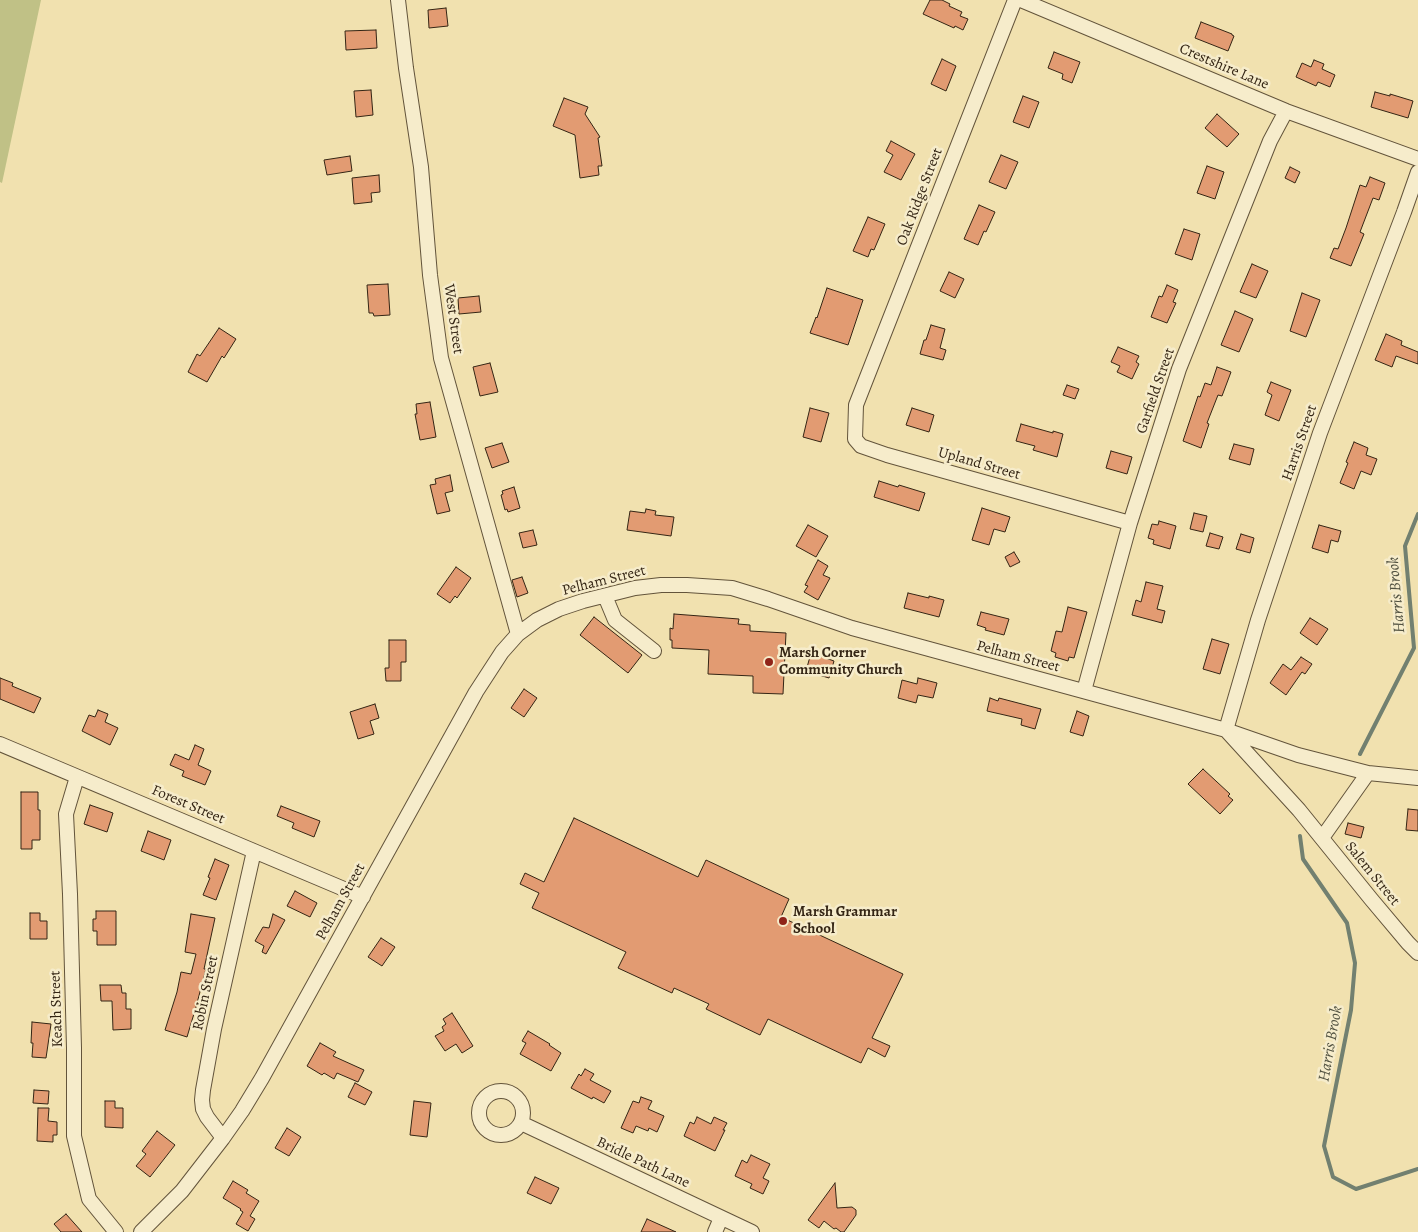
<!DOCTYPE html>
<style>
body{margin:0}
canvas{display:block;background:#f1e1af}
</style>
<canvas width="1418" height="1232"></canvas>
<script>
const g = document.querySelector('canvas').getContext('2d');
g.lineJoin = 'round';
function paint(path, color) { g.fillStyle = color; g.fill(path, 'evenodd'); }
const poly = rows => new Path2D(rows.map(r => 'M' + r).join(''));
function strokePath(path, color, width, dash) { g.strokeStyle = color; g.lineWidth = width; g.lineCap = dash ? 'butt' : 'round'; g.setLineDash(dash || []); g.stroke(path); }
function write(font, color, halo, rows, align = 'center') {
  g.font = font + ' Alegreya,serif'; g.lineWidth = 5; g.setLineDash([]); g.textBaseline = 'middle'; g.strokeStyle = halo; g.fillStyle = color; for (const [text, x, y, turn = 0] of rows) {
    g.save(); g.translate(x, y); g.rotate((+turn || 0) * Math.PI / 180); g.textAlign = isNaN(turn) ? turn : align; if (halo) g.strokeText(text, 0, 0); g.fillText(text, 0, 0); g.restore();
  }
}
const green = poly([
 [0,0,41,0,2,183,0,182]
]);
const stream = poly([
 [1360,754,1414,648,1405,546,1418,514],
 [1300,836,1303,859,1347,923,1355,963,1351,1010,1324,1146,1333,1177,1356,1189,1418,1169]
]);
const building = poly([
 [930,0,942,0,950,4,949,6,962,12,960,16,968,19,963,30,955,26,954,28,923,14,930,0],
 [446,8,448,26,429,28,428,10,446,8],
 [1201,22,1232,34,1232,35,1234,36,1228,51,1195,38,1201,22],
 [376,30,377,48,346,50,345,31,376,30],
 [1054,52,1080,62,1072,83,1062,79,1063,74,1048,68,1054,52],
 [942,59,956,66,946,91,931,84,942,59],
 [1314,60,1324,64,1322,69,1335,75,1330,87,1318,82,1316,86,1296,77,1302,63,1311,67,1314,60],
 [371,90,373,115,356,117,354,91,371,90],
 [1375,92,1390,96,1390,94,1413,101,1408,118,1371,107,1375,92],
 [1023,96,1039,102,1029,128,1013,122,1023,96],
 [564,98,588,107,585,114,600,137,598,138,602,166,598,166,599,175,580,178,575,135,553,126,564,98],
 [1217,114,1239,134,1227,147,1205,128,1217,114],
 [891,141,915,154,901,180,884,172,893,155,886,151,891,141],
 [1001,155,1018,162,1006,189,989,182,1001,155],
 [350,156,352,171,327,175,324,160,350,156],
 [1207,166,1224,172,1215,199,1197,193,1207,166],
 [1290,167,1300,172,1295,183,1285,178,1290,167],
 [379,175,380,192,371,193,372,202,354,204,352,178,379,175],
 [1370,177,1385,183,1379,200,1373,198,1360,232,1364,234,1351,266,1330,258,1334,248,1338,249,1346,228,1360,185,1366,187,1370,177],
 [979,205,995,212,986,232,984,231,978,245,964,239,979,205],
 [868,217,885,224,874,250,871,249,868,257,853,251,868,217],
 [1184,229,1200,234,1192,260,1175,254,1184,229],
 [1252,264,1268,271,1256,298,1240,292,1252,264],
 [949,272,964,279,955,298,940,291,949,272],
 [388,284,390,315,374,316,373,313,369,313,367,285,388,284],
 [1167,285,1178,290,1173,302,1176,303,1167,323,1151,317,1159,296,1162,297,1167,285],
 [827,288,863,300,848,345,810,333,816,317,817,318,827,288],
 [1302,293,1320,300,1306,337,1290,331,1302,293],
 [479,296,481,312,459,314,458,298,479,296],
 [1235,311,1253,319,1239,352,1221,345,1235,311],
 [931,325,945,329,940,348,946,350,943,360,920,354,924,340,926,340,931,325],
 [219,328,236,339,224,358,222,356,207,382,188,372,197,354,200,356,219,328],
 [1386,334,1402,341,1401,345,1418,352,1418,364,1396,356,1392,367,1375,360,1386,334],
 [1118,347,1139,356,1136,362,1139,364,1132,379,1117,372,1120,366,1111,362,1118,347],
 [490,363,498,392,480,396,473,367,490,363],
 [1217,367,1231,372,1222,396,1218,395,1207,423,1209,424,1201,448,1183,441,1198,396,1200,397,1205,383,1211,385,1217,367],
 [1271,382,1291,390,1279,421,1265,415,1272,395,1267,392,1271,382],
 [1067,385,1079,389,1075,399,1063,395,1067,385],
 [430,402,436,437,420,440,415,414,417,414,416,404,430,402],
 [810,408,829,413,821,442,803,437,810,408],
 [912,408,934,415,929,432,906,425,912,408],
 [1021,424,1053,433,1053,431,1063,434,1057,457,1033,450,1035,446,1016,441,1021,424],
 [1354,442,1368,448,1366,455,1377,459,1371,475,1361,471,1354,489,1340,483,1348,463,1346,462,1354,442],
 [502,443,509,462,492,468,485,448,502,443],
 [1234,444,1254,449,1250,465,1229,459,1234,444],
 [1111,451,1132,457,1127,474,1106,468,1111,451],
 [450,475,453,491,445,493,450,511,437,514,430,485,436,484,435,479,450,475],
 [879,481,898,487,899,485,925,493,919,511,874,497,879,481],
 [514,487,520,508,508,512,507,509,505,510,501,495,503,494,502,491,514,487],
 [982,508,1010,517,1005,532,994,529,989,545,972,540,982,508],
 [646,509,656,511,655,515,674,517,671,536,627,530,630,511,645,513,646,509],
 [1194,513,1207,516,1203,532,1190,529,1194,513],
 [1159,521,1176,526,1170,549,1153,544,1154,540,1148,538,1152,524,1158,525,1159,521],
 [808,525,828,536,816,557,796,546,808,525],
 [1319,525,1341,531,1338,542,1331,540,1328,553,1312,548,1319,525],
 [533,530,537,545,523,548,519,533,533,530],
 [1210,533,1223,537,1219,549,1206,546,1210,533],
 [1241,534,1254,538,1250,553,1236,549,1241,534],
 [1014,552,1020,562,1010,567,1005,557,1014,552],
 [818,560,828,566,823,575,830,578,818,600,804,592,808,586,805,585,818,560],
 [456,567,471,578,457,598,455,596,450,603,437,594,456,567],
 [522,577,528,593,517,597,512,580,522,577],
 [1146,582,1163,586,1157,609,1165,611,1162,623,1132,615,1136,600,1141,602,1146,582],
 [908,593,929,598,929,596,944,600,939,617,904,608,908,593],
 [1068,607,1087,612,1074,658,1069,657,1068,661,1055,657,1056,653,1051,651,1056,631,1062,632,1068,607],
 [981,612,1009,619,1004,635,985,630,986,628,977,625,981,612],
 [674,614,739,619,738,624,750,625,750,631,786,633,783,694,753,693,753,676,708,674,709,650,672,648,672,640,670,640,670,628,673,629,674,614],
 [594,617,642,655,628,673,580,635,594,617],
 [1310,618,1328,629,1317,645,1300,633,1310,618],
 [1212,639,1229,644,1220,674,1203,669,1212,639],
 [389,640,406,640,406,662,401,662,401,681,386,681,385,668,389,668,389,640],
 [811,653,834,661,829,678,806,671,811,653],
 [1301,657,1312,664,1305,674,1302,672,1286,695,1270,683,1283,664,1291,670,1301,657],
 [0,678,13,683,12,686,41,698,34,713,0,699,0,678],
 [918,678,937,683,933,698,918,695,916,703,898,698,902,680,917,684,918,678],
 [524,689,537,698,524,717,511,708,524,689],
 [990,698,998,701,999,698,1041,709,1035,729,1021,725,1022,719,987,711,990,698],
 [375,704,379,718,370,721,374,734,358,739,350,712,375,704],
 [98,710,108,714,105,722,118,728,110,745,82,731,89,715,95,717,98,710],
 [1077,711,1089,716,1083,736,1070,732,1077,711],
 [195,745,204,749,198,765,211,771,205,785,182,776,184,771,170,765,175,754,189,760,195,745],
 [1203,769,1230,794,1228,796,1233,800,1220,814,1188,784,1203,769],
 [21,792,38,792,38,810,40,810,40,840,32,840,32,849,21,849,21,792],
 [90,805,113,813,107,832,84,824,90,805],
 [281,806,320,821,314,837,292,828,294,823,277,816,281,806],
 [1408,809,1418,810,1418,831,1406,830,1408,809],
 [574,818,698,877,706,860,789,899,781,917,903,974,872,1038,890,1046,885,1057,868,1048,861,1063,768,1019,760,1035,706,1009,709,1004,674,988,672,993,618,968,626,952,532,908,539,893,520,884,525,873,544,882,574,818],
 [1348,823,1364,827,1361,838,1345,834,1348,823],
 [148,831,171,840,164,860,141,851,148,831],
 [215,859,229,865,216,900,203,895,210,878,208,877,215,859],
 [295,891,317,903,310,917,287,906,295,891],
 [96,911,116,911,116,945,97,945,97,931,93,931,93,919,96,919,96,911],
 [30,913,40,913,40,921,47,921,47,939,30,939,30,913],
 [191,914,215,918,204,969,206,969,196,1007,187,1037,165,1030,177,992,181,972,191,974,196,954,185,952,191,914],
 [273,914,285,920,266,954,262,952,264,946,255,941,263,927,269,928,273,914],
 [381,938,395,947,382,966,368,957,381,938],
 [100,985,121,985,122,993,126,993,126,1009,131,1009,131,1029,113,1030,112,1001,101,1001,100,985],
 [452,1013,473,1046,462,1053,456,1044,445,1051,435,1036,444,1031,442,1027,446,1024,443,1019,452,1013],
 [32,1022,51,1024,46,1058,32,1057,33,1043,31,1043,32,1022],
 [528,1031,550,1044,549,1045,561,1053,551,1071,520,1054,526,1043,522,1041,528,1031],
 [320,1043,336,1052,333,1056,364,1070,358,1082,337,1073,334,1079,324,1073,322,1075,307,1066,320,1043],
 [585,1069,594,1074,590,1080,611,1091,604,1103,593,1097,592,1099,571,1088,579,1074,581,1076,585,1069],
 [355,1083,372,1092,365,1105,348,1097,355,1083],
 [34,1090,49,1091,48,1104,33,1103,34,1090],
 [641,1097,652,1101,648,1109,664,1116,657,1132,649,1128,648,1131,636,1126,633,1133,621,1128,633,1101,639,1103,641,1097],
 [105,1101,115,1101,115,1108,123,1108,123,1128,105,1127,105,1101],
 [414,1101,431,1103,427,1137,410,1135,414,1101],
 [38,1108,49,1108,48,1121,57,1122,57,1135,53,1135,53,1142,37,1141,38,1108],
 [697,1117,711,1124,714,1117,727,1123,723,1130,725,1130,715,1151,684,1136,690,1122,694,1124,697,1117],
 [287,1128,301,1137,289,1156,275,1148,287,1128],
 [157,1131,175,1145,150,1177,136,1166,146,1154,142,1151,157,1131],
 [751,1155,770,1164,763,1178,769,1181,763,1194,750,1188,752,1184,735,1176,742,1160,747,1163,751,1155],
 [535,1177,559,1188,551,1204,527,1193,535,1177],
 [233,1181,248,1190,246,1193,259,1201,250,1216,255,1219,248,1231,236,1224,243,1212,240,1210,241,1209,223,1198,233,1181],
 [835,1183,837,1208,852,1207,856,1210,856,1215,844,1232,841,1232,836,1228,834,1229,824,1221,819,1228,808,1220,835,1183],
 [66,1214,82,1232,61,1232,54,1224,66,1214],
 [647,1219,676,1232,641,1232,647,1219]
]);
const minor = poly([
 [398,0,406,68,421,167,430,275,441,358,518,634],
 [1015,0,856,405,855,439,861,446,887,455,1130,523],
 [1021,0,1286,111,1418,159],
 [1418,172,1404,212,1320,433,1258,620,1226,730,1299,810,1371,899,1408,943,1418,953],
 [605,596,615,620,654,651],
 [1084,691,1130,523,1179,369,1270,141,1286,111],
 [0,744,363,897],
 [77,777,66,814,70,894,74,1048,74,1136,89,1199,116,1232],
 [1322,838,1368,773],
 '479 1113a22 22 0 1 1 44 0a22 22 0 1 1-44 0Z',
 [521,1123,752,1232],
 [223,1138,207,1117,203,1109,202,1100,203,1090,214,1029,254,851],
 [141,1232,182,1191,223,1138,242,1111,262,1078,476,692,502,652,518,634,537,620,559,609,583,601,635,588,661,585,687,585,732,588,768,599,852,628,1226,730,1298,755,1368,773,1418,778],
 [715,1232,721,1218]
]);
const markers = [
 [769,662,5,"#8f2418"],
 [783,921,5,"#8f2418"]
];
const streetNames = [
 ["Crestshire Lane",1224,67,23],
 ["Oak Ridge Street",920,197,-69],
 ["West Street",453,319,82],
 ["Garfield Street",1156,391,-71],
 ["Harris Street",1300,443,-71],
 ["Upland Street",979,464,16],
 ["Pelham Street",604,581,-14],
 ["Pelham Street",1018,657,15],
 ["Forest Street",188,805,23],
 ["Salem Street",1372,874,51],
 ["Pelham Street",341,902,-61],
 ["Robin Street",206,993,-78],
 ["Keach Street",57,1009,-92],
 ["Bridle Path Lane",643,1163,25]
];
const poiNames = [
 ["Marsh Corner",779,653],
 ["Community Church",779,670],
 ["Marsh Grammar",793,912],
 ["School",793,929]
];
const waterNames = [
 ["Harris Brook",1397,595,-95],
 ["Harris Brook",1331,1044,-80]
];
paint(green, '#c0c186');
strokePath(stream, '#728070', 4);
paint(building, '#e29b72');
strokePath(building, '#342514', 1);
strokePath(minor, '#63543b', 16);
strokePath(minor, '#f6eccb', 14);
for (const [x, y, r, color] of markers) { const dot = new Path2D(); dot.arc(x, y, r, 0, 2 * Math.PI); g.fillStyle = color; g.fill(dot); strokePath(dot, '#f6eccb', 2); }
write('15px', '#342514', '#f6eccb', streetNames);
write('bold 15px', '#342514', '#f6eccb', poiNames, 'left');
write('italic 16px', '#535342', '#f6eccb', waterNames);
</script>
